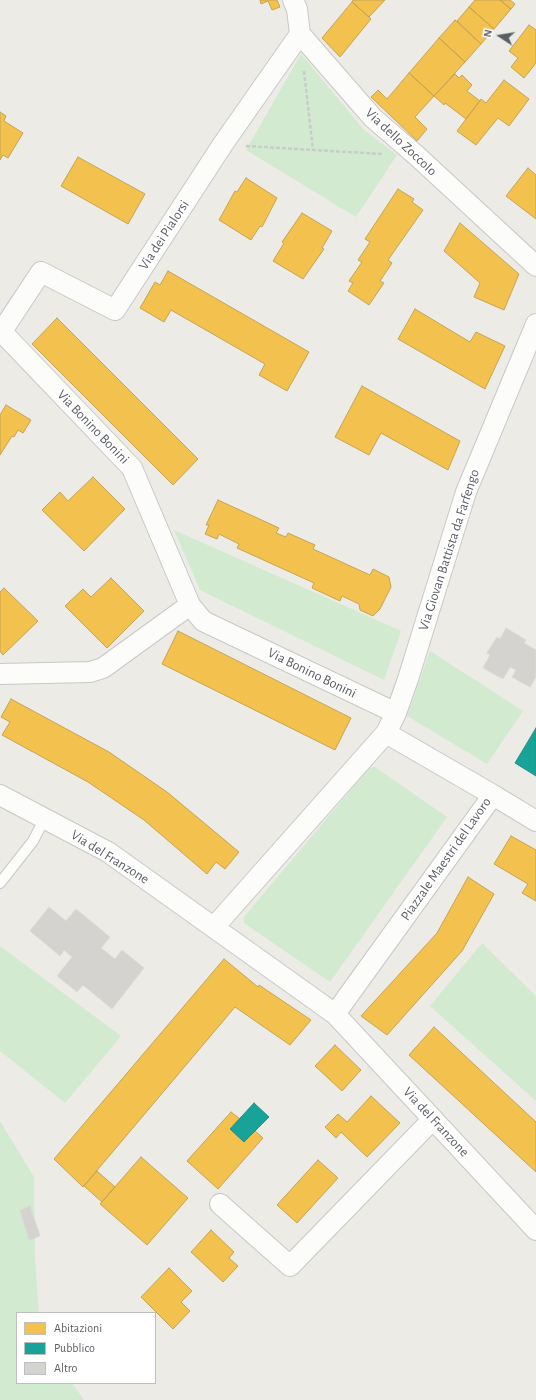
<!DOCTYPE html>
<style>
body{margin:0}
#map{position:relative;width:536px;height:1400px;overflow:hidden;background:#ecebe6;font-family:"Alegreya Sans",sans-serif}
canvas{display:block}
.legend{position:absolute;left:16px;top:1312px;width:140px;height:72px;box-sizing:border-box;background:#fff;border:1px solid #bdbfc1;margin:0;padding:5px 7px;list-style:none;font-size:12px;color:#5b5f65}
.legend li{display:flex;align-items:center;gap:8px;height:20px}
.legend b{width:20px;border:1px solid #bdbfc1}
.north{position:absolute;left:480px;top:16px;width:40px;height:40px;-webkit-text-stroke:3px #fff;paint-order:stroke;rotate:282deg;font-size:11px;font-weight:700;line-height:16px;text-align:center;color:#5b5f65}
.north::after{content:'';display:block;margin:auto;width:14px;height:18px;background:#5b5f65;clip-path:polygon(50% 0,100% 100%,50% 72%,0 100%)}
</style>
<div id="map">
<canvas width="536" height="1400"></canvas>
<ul class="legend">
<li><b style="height:11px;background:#f2c14e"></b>Abitazioni</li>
<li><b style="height:11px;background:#17a398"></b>Pubblico</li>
<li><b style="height:11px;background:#d4d3d0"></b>Altro</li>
</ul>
<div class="north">N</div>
</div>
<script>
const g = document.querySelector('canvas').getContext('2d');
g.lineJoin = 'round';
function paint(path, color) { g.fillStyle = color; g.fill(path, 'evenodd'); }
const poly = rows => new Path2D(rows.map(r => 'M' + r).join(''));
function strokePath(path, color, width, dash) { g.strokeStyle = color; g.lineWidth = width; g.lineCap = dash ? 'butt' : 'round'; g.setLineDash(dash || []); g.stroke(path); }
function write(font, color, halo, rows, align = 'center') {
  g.font = font + ' "Alegreya Sans",sans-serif'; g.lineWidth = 4; g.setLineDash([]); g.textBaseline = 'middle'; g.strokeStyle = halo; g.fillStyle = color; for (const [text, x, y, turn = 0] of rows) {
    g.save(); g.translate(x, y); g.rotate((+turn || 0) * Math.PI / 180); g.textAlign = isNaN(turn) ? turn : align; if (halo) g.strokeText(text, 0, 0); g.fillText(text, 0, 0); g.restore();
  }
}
const green = poly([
 [301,54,364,130,397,155,356,217,246,150],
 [174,530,401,631,384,680,200,590],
 [430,651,523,711,487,764,407,716],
 [375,767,447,817,330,982,244,923,244,917,369,768],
 [482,943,536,996,536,1101,430,1006],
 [0,946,121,1036,65,1103,0,1051],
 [0,1121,34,1177,35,1257,39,1313,17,1313,17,1383,72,1383,84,1400,0,1400]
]);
const homes = poly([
 [260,0,277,0,280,7,272,10,268,1,261,4,260,0],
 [353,0,385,0,369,17,352,2,353,0],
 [475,0,500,0,511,9,494,29,469,7,475,0],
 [500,0,510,0,515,4,511,9,500,0],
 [352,2,371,19,340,57,322,38,352,2],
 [469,7,494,29,481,44,457,21,469,7],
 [455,20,481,44,465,62,439,38,455,20],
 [529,25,536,30,536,63,524,78,511,67,518,58,509,51,529,25],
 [439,38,465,62,434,96,409,73,439,38],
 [409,73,434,96,415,117,427,129,417,141,371,97,378,90,387,99,409,73],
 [455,74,459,78,462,75,472,85,467,91,480,101,466,119,445,103,444,105,434,96,455,74],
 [504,80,529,99,509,126,498,118,476,145,457,131,481,99,486,103,504,80],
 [0,112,6,116,4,121,23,133,8,158,3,155,0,160,0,112],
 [78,157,145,194,128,224,61,186,78,157],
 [528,168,536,175,536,219,506,196,528,168],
 [246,178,277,198,262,227,260,226,251,240,219,220,235,191,237,192,246,178],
 [398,189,414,199,412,202,423,210,388,260,392,263,380,281,384,283,369,305,348,291,353,283,349,281,362,262,358,260,370,242,365,239,398,189],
 [302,213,332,231,322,248,324,249,303,279,273,261,284,243,282,242,302,213],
 [460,223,519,274,504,310,474,297,480,283,444,251,460,223],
 [168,271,309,352,287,391,259,375,265,364,171,310,164,322,140,308,155,282,160,285,168,271],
 [415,309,470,342,476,332,505,346,485,389,398,339,415,309],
 [57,318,198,459,173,485,32,344,57,318],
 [362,386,460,441,448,470,381,433,369,455,335,437,362,386],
 [6,405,31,420,23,433,18,430,14,437,12,436,0,455,0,415,6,405],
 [93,477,125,509,84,551,42,510,60,492,68,501,93,477],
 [218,500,279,528,276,533,286,537,288,533,315,545,313,549,370,575,373,569,389,577,391,587,380,609,373,616,360,610,359,604,342,596,340,601,312,588,314,583,237,548,239,544,219,534,217,539,205,534,209,525,206,525,218,500],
 [111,578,144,611,107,648,65,606,83,589,91,597,111,578],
 [4,588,38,621,3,655,0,651,0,592,4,588],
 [178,631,351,718,335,750,162,664,178,631],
 [11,699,109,752,167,792,239,852,225,869,216,862,207,874,144,820,88,782,2,735,10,722,1,717,11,699],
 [511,836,536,850,536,901,522,893,528,884,494,864,511,836],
 [468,877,494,894,462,951,387,1035,361,1016,437,933,468,877],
 [224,959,252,982,258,987,259,985,311,1020,290,1045,235,1007,83,1187,54,1159,224,959],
 [434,1027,536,1122,536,1172,409,1055,434,1027],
 [335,1045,361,1070,342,1091,315,1066,335,1045],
 [371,1096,400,1123,367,1157,341,1132,336,1138,325,1127,338,1114,347,1122,371,1096],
 [231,1112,240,1119,230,1129,244,1142,254,1130,263,1138,218,1189,187,1161,231,1112],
 [141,1157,188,1198,147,1245,100,1204,141,1157],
 [318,1160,338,1178,297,1223,277,1205,318,1160],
 [97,1171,115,1187,102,1202,84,1186,97,1171],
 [211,1230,234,1252,229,1258,238,1266,223,1282,191,1252,211,1230],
 [169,1268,192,1291,181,1302,190,1311,173,1329,141,1297,169,1268]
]);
const public = poly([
 [536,728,536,776,515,763,536,728],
 [254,1103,269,1117,244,1142,230,1129,254,1103]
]);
const building = poly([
 [506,628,526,640,524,643,536,650,536,677,530,687,512,677,516,670,510,667,503,679,483,668,490,655,487,653,497,637,500,639,506,628],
 [49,907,66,921,76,909,110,937,101,948,115,959,122,950,144,968,112,1009,83,985,77,992,57,976,72,957,64,950,60,956,30,931,49,907],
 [30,1206,40,1236,29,1240,20,1210,30,1206]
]);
const path = poly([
 [304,71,313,150],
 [246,146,382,154]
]);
const service = poly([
 [0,883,33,841,45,818]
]);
const minor = poly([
 [293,0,297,9,300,34,373,118,417,156,536,266],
 [0,330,132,468,190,605,203,621,396,713],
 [2,331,41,272,115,310,223,144,300,34],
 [0,674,90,672,103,668,190,605],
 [0,795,108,852,335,1014,536,1230],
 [493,795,536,821],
 [214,927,386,733,396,713,408,679,466,492,536,324],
 [335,1014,493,795,386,733],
 [220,1204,290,1266,433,1119]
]);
const streetNames = [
 ["Via dello Zoccolo",401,142,43],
 ["Via dei Pialorsi",164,235,-57],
 ["Via Bonino Bonini",93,427,46],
 ["Via Giovan Battista da Farfengo",449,550,-72],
 ["Via Bonino Bonini",312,673,26],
 ["Via del Franzone",110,857,32],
 ["Piazzale Maestri del Lavoro",446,859,-55],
 ["Via del Franzone",436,1122,47]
];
paint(green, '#d2eacf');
paint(homes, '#f2c14e');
strokePath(homes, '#c5a455', 1);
paint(public, '#17a398');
strokePath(public, '#2b8f89', 1);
paint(building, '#d4d3d0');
strokePath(building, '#dcdad5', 1);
strokePath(service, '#c8c8c7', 12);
strokePath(minor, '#c8c8c7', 22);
strokePath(path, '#c8cdca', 2.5, [4, 2]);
strokePath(service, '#fcfcfb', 10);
strokePath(minor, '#fcfcfb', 20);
write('14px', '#5b5f65', '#fff', streetNames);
</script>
